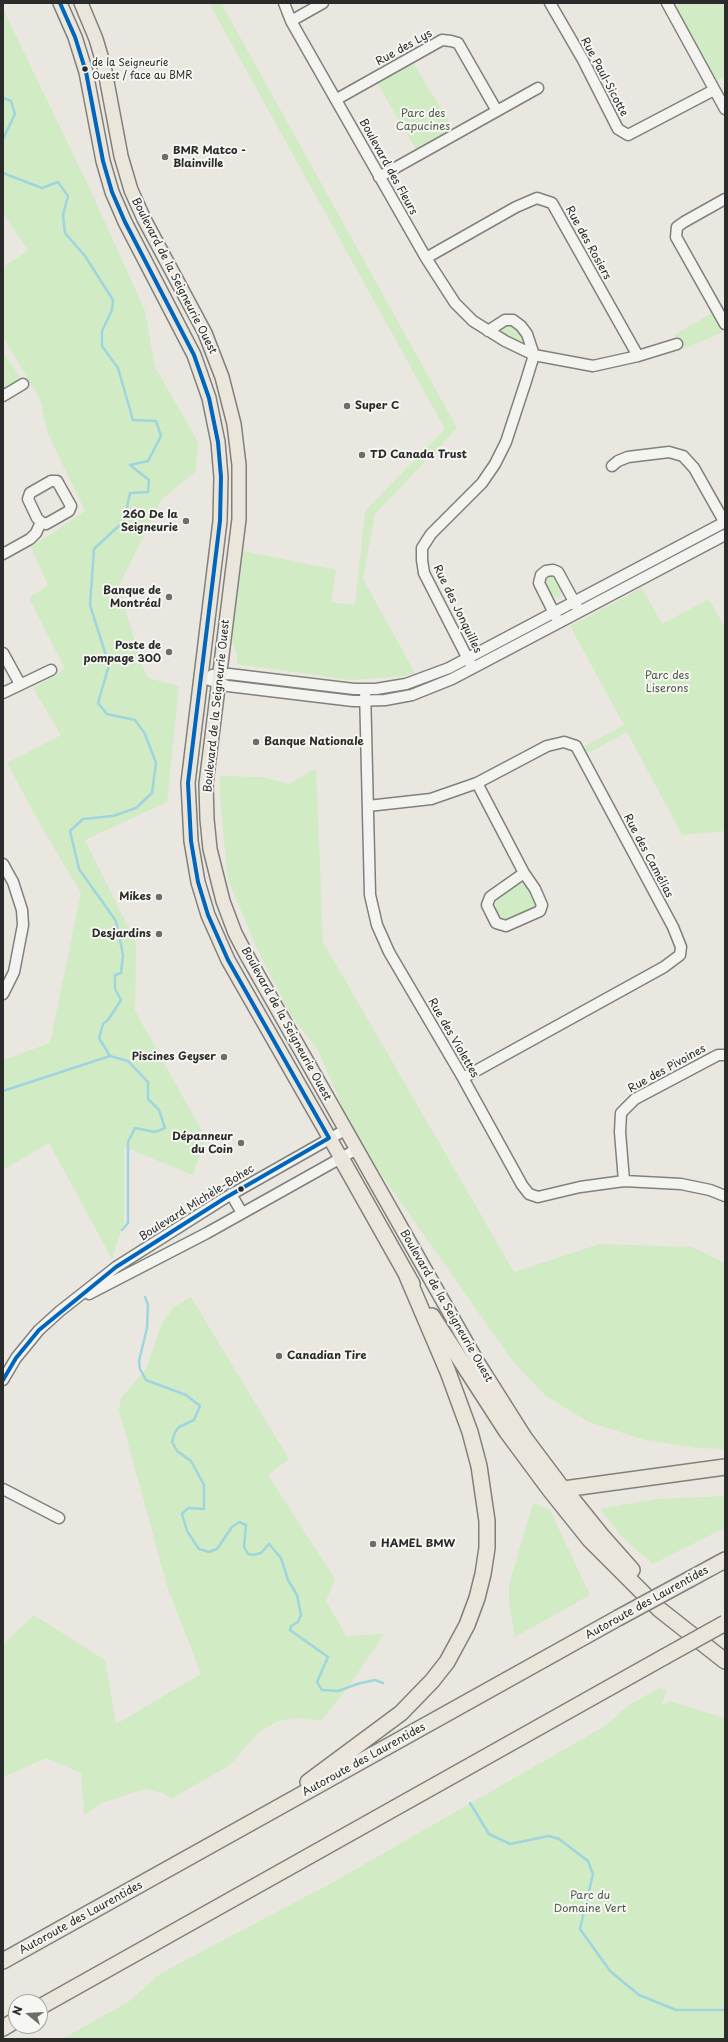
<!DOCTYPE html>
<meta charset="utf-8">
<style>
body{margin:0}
#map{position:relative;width:728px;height:2042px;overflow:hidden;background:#eae7e0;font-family:"Playpen Sans",sans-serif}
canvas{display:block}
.frame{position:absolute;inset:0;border:4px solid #2b2b2b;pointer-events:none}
.north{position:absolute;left:8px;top:1994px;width:40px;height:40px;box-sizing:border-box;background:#f6f6f2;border:1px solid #a5a5a2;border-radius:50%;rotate:288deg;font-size:11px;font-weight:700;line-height:16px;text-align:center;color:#2b2b2b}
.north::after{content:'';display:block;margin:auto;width:14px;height:18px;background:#6e6d6a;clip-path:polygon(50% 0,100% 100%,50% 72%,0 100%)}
</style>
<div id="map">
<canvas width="728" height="2042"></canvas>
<div class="frame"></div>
<div class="north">N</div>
</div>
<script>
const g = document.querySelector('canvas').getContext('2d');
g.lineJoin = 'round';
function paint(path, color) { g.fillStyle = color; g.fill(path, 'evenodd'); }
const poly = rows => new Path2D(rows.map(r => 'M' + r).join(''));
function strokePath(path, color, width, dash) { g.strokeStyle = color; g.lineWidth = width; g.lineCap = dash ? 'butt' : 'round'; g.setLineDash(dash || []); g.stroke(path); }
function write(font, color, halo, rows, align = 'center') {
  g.font = font + ' "Playpen Sans",sans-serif'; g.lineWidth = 4; g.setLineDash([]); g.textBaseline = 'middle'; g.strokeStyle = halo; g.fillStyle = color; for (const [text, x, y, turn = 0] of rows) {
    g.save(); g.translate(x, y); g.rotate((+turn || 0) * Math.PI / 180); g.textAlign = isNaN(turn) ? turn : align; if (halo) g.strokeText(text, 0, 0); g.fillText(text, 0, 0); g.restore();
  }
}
const green = poly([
 [209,3,221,3,457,428,375,514,363,579,415,673,405,676,351,680,237,664,237,654,232,641,243,551,336,570,331,602,355,605,365,511,445,429],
 [680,3,725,3,725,76,717,81,675,6],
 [3,9,89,187,145,311,155,367,198,442,196,471,162,499,119,586,141,663,148,678,179,686,167,802,85,840,136,943,135,1011,206,1138,193,1175,124,1147,124,1222,112,1259,49,1143,3,1170,3,1060,50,1043,81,893,42,828,7,763,61,735,33,688,65,669,29,598,48,585,31,547,85,511,48,434,40,399,3,337,3,267,28,251,3,213],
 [413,63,453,128,416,149,376,81],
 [712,313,723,332,681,350,674,335],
 [506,322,518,327,529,347,507,339,493,331],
 [3,352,23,381,3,395],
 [551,576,556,578,562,590,561,595,558,598,552,595,545,583,546,578],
 [642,588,662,624,709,599,725,628,725,831,682,835,627,732,587,754,583,747,624,725,570,626],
 [316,768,323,942,514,1272,600,1244,692,1247,725,1263,725,1449,697,1448,645,1440,589,1422,546,1396,514,1363,355,1137,319,1052,291,1015,258,951,228,880,222,822,219,776,262,777,289,784],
 [524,881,536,903,532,911,502,921,495,909,498,897],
 [191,1297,289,1459,268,1475,335,1579,326,1601,346,1636,384,1634,348,1687,321,1721,301,1718,278,1721,260,1731,230,1765,171,1799,163,1793,144,1789,102,1803,84,1815,81,1773,46,1758,3,1777,3,1644,34,1615,105,1660,116,1724,201,1674,167,1586,119,1410,121,1398,146,1369,162,1323,174,1307],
 [725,1496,725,1528,653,1564,620,1535,600,1509,656,1499],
 [533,1503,550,1510,590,1595,515,1637,509,1602,509,1585],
 [660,1688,667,1690,661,1705,669,1701,725,1718,725,2039,62,2039,128,2002,161,1973,328,1885,605,1726,629,1705]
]);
const stream = poly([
 [3,98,11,101,15,114,3,139],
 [3,173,42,188,58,182,68,196,63,215,65,233,85,256,113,300,112,310,102,331,102,346,118,368,133,420,156,421,161,436,148,461,130,465,149,480,148,492,130,493,124,521,94,549,90,605,109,665,98,703,107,714,135,720,145,734,156,763,152,793,136,808,113,816,83,819,70,831,79,869,116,921,123,955,121,973,115,975,115,989,121,1000,108,1020,103,1024,99,1038,110,1056,128,1061,148,1082,148,1099,159,1110,165,1128,155,1132,135,1128,128,1142,128,1223,122,1230],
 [3,1091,110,1056],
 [145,1297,148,1305,147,1328,139,1361,140,1369,146,1380,186,1395,200,1406,194,1420,179,1427,175,1432,172,1442,177,1451,191,1461,204,1485,204,1509,188,1508,182,1514,187,1531,199,1549,209,1552,217,1549,232,1527,239,1522,246,1525,244,1547,248,1554,253,1555,261,1553,269,1544,281,1558,288,1580,297,1595,301,1615,298,1622,291,1626,290,1630,328,1657,317,1682,322,1690,338,1691,357,1684,375,1680,383,1683],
 [470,1803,489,1834,510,1844,549,1836,559,1839,588,1861,593,1874,580,1929,610,1971,639,1995,676,2010,725,2010]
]);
const minor = poly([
 [284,3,291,21,426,258,455,303,473,321,505,341,534,355,593,366,638,356,677,344],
 [550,3,583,60,618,129,628,135,714,90],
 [667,3,725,109],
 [291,21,323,3],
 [337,99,442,40,451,41,458,43,497,111],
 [379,177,538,88],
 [725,199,684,222,677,227,676,237,725,324],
 [426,258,516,207,537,198,552,203,638,356],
 [3,396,23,384],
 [612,466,618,461,628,457,669,452,683,456,694,468,725,523],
 [51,481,57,481,71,506,69,511,46,524,41,522,37,518,28,499,30,493,51,481],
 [3,554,30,539,36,533,41,522],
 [556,617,539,583,541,575,546,571,553,570,558,572,577,607],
 [3,653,20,684],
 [470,663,424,573,422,560,422,548,431,534,482,483,495,464,506,442,526,381,534,355,527,334,521,326,513,320,505,320,488,331],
 [212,675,229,674,354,689,376,689,406,684,449,668,725,522],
 [200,677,228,686,353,701,385,700,412,695,452,679,725,535],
 [365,689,370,895,377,925,389,952,463,1078,522,1185,529,1194,538,1197,580,1187,624,1181,681,1184,710,1190,725,1196],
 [3,693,51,670],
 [477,783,524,873,535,889,542,905,540,911,506,926,496,923,487,905,490,897,524,873],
 [368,806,431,799,477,783,547,746,564,742,576,746,673,927,681,947,680,955,664,967,463,1078],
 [3,864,13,882,22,910,23,925,14,972,3,994],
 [624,1181,620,1132,621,1113,635,1099,718,1055,725,1055],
 [231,1194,242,1213],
 [89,1294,207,1233,357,1149],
 [3,1380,16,1358,39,1330,60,1311,116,1267,225,1198,345,1130],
 [3,1489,59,1518]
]);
const major = poly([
 [60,3,75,37,86,72,103,161,112,192,125,222,194,355,209,398,218,442,221,477,220,521,188,783,191,841,198,882,208,915,228,960,341,1158],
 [81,3,96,39,104,66,121,156,131,190,144,219,205,333,222,377,234,424,239,465,239,519,206,784,207,819,210,849,223,901,235,933,246,954,477,1361,525,1437,564,1489]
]);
const highway = poly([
 [341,1158,412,1284],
 [432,1316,507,1432,550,1490,590,1540,659,1609,725,1661],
 [564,1489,601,1535,632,1570],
 [564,1489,725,1467],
 [690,1579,725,1560],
 [308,1782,401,1713,432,1681,447,1662,467,1625,477,1598,483,1574,487,1548,487,1521,479,1466,470,1432,448,1372,407,1276],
 [3,1961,618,1618],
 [40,2007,664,1657],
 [3,2028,16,2020]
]);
const highwayBridge = poly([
 [618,1618,690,1579],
 [664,1657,725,1623]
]);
const bus1 = poly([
 [3,1380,16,1358,39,1330,116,1267,225,1198,329,1138,228,960,208,915,198,882,191,841,188,783,220,521,221,477,218,442,209,398,194,355,125,222,112,192,103,161,86,72,75,37,60,3]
]);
const markers = [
 [85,69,3.5,"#2b2b2b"],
 [165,157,4,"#6e6d6a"],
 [347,406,4,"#6e6d6a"],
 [362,455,4,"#6e6d6a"],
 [186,521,4,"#6e6d6a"],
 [169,597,4,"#6e6d6a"],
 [169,652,4,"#6e6d6a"],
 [256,742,4,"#6e6d6a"],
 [159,897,4,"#6e6d6a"],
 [159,934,4,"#6e6d6a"],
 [224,1057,4,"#6e6d6a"],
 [241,1143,4,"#6e6d6a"],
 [241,1189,3.5,"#2b2b2b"],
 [279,1356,4,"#6e6d6a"],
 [373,1544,4,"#6e6d6a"]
];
const busNames = [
 ["de la Seigneurie",92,63],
 ["Ouest / face au BMR",92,76]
];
const streetNames = [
 ["Rue des Lys",404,48,-29],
 ["Rue Paul-Sicotte",604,77,62],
 ["Boulevard des Fleurs",388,167,61],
 ["Rue des Rosiers",588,243,61],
 ["Boulevard de la Seigneurie Ouest",174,276,63],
 ["Rue des Jonquilles",457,609,64],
 ["Boulevard de la Seigneurie Ouest",217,706,-84],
 ["Rue des Camélias",648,856,62],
 ["Boulevard de la Seigneurie Ouest",286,1024,61],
 ["Rue des Violettes",453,1038,60],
 ["Rue des Pivoines",667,1069,-29],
 ["Boulevard Michèle-Bohec",197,1203,-32],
 ["Boulevard de la Seigneurie Ouest",446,1306,60],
 ["Autoroute des Laurentides",647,1603,-29],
 ["Autoroute des Laurentides",364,1760,-29],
 ["Autoroute des Laurentides",81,1918,-29]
];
const parkNames = [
 ["Parc des",423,114],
 ["Capucines",423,127],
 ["Parc des",667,676],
 ["Liserons",667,689],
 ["Parc du",590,1896],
 ["Domaine Vert",590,1909]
];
const poiNames = [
 ["BMR Matco -",173,151,"left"],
 ["Blainville",173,164,"left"],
 ["Super C",355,406,"left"],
 ["TD Canada Trust",370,455,"left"],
 ["260 De la",178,515],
 ["Seigneurie",178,528],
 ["Banque de",161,591],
 ["Montréal",161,604],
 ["Poste de",161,646],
 ["pompage 300",161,659],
 ["Banque Nationale",264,742,"left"],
 ["Mikes",151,897],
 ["Desjardins",151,934],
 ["Piscines Geyser",216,1057],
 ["Dépanneur",233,1137],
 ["du Coin",233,1150],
 ["Canadian Tire",287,1356,"left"],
 ["HAMEL BMW",381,1544,"left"]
];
paint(green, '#d1ebc4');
strokePath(stream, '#9fd5de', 2.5);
strokePath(minor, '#81807c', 13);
strokePath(major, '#81807c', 16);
strokePath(highway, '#81807c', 18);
strokePath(minor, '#f3f3f0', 10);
strokePath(major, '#eae6dc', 13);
strokePath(highway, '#eae6dc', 15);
strokePath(highwayBridge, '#81807c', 18, []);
strokePath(highwayBridge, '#eae6dc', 15);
strokePath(bus1, '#0065bd', 4);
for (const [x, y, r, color] of markers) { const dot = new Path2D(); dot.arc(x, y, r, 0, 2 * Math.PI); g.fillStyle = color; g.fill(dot); strokePath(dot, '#f6f6f2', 1.5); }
write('10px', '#2b2b2b', '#f6f6f2', busNames, 'left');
write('11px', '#2b2b2b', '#f6f6f2', streetNames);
write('11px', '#4f5c4c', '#f6f6f2', parkNames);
write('bold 11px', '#2b2b2b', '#f6f6f2', poiNames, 'right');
</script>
